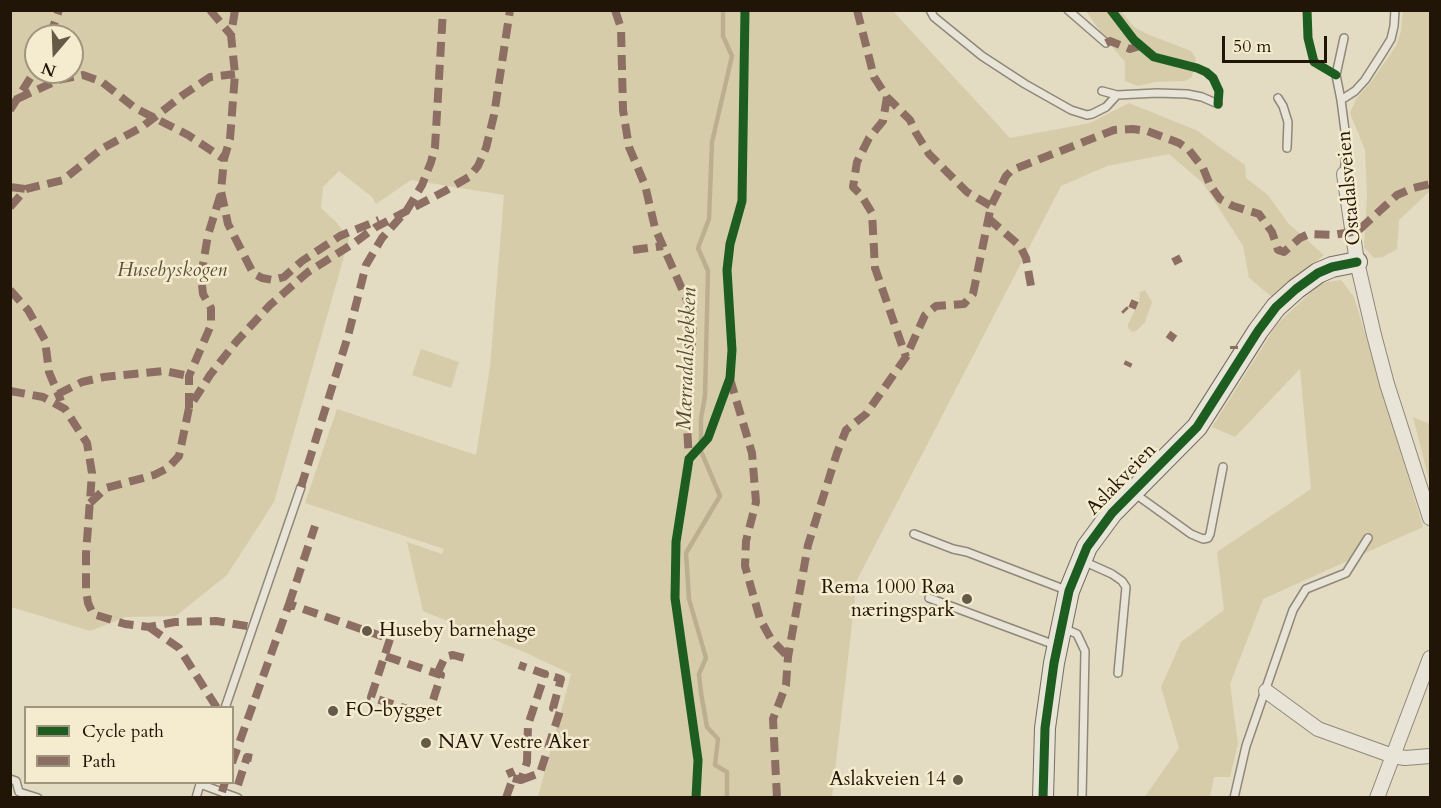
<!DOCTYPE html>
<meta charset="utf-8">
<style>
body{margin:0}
#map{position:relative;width:1441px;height:808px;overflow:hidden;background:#e3dbc2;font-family:Cardo,serif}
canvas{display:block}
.frame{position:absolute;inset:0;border:12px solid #211507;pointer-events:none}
.legend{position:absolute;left:24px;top:706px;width:210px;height:78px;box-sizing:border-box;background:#f5eccf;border:2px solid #a0967f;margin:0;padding:8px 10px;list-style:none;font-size:18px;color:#211507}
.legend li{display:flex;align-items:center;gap:12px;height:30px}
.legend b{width:30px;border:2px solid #a0967f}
.north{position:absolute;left:24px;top:24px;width:60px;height:60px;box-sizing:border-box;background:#f5eccf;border:2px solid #a0967f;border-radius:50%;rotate:199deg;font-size:16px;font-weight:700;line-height:24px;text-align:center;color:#211507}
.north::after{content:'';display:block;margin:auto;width:21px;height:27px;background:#655a48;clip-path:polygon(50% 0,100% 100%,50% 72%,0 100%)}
.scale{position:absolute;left:1222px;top:36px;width:105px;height:27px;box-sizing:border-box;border:3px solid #211507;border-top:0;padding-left:8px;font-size:18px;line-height:21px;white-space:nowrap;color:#211507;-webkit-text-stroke:4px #f5eccf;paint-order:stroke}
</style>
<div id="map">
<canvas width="1441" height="808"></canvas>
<div class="frame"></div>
<ul class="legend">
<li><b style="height:8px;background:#1b5e20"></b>Cycle path</li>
<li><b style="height:8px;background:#8d6e63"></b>Path</li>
</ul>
<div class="north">N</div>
<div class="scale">50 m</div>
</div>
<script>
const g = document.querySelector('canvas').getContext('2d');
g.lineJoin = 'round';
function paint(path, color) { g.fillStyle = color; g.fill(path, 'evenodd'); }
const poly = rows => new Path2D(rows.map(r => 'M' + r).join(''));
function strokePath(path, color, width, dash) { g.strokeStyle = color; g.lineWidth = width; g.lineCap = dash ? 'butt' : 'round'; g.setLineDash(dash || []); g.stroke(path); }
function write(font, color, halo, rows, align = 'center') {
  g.font = font + ' Cardo,serif'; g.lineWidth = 5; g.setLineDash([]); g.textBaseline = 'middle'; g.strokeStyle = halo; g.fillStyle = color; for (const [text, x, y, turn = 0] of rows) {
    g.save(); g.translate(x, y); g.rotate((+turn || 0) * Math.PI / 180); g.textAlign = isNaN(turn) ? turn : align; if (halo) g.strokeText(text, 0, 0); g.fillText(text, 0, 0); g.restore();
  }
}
const green = poly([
 [10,11,893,11,1010,138,1090,123,1129,103,1196,130,1245,165,1246,178,1268,195,1288,223,1324,255,1272,297,1249,278,1243,246,1203,183,1169,154,1107,166,1061,186,857,580,832,797,538,797,571,674,524,652,423,611,407,542,442,554,444,549,305,503,337,409,476,455,490,367,504,195,411,180,376,204,372,197,339,171,323,187,321,208,337,223,349,239,274,502,227,575,176,616,126,617,90,631,11,607],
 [36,36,72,36,72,72,36,72],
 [1086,11,1121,11,1134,27,1147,34,1191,51,1196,59,1192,77,1185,81,1155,82,1138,86,1125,81,1125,62,1104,37],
 [1403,11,1430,11,1430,191,1399,220,1397,249,1383,257,1374,258,1364,247,1367,195,1365,150,1350,113,1356,99,1371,82,1396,46,1401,31],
 [1341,280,1354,297,1423,527,1263,599,1230,684,1238,744,1230,777,1214,777,1210,797,1144,798,1179,748,1161,687,1181,642,1224,610,1217,552,1311,489,1300,369,1235,437,1212,427,1277,324,1321,283],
 [1145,290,1152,302,1145,322,1136,331,1132,332,1128,328,1128,324,1139,302,1140,292],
 [421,349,459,362,451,388,412,375],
 [1413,417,1430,424,1430,485,1429,480]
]);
const stream = poly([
 [723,10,723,36,732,56,712,142,709,219,698,248,708,271,705,396,701,418,701,451,720,496,686,553,689,599,706,658,699,674,701,693,707,727,718,739,715,765,727,772,727,798]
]);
const lane = poly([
 [930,10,934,17,982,56,1025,84,1071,110,1087,115,1092,114,1106,107,1117,95],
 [1068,10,1106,43],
 [1102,91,1117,95,1157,93,1187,94,1202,97,1218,104],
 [1278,98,1283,106,1288,122,1287,148],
 [1341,100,1336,75,1344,38],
 [1344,174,1347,146,1341,100,1355,91,1365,80,1383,52,1391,39,1394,26,1395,10],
 [1134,493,1191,534,1203,539,1208,538,1210,534,1223,467],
 [914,534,953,549,967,552,1066,590],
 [1083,561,1112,574,1122,581,1126,587,1118,673],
 [929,598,1055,645],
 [1063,628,1077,634,1085,651,1082,798],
 [225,708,301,487],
 [10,779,16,781,19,792,38,798],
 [196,798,200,784,238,798],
 [1234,798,1246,746,1293,610,1306,589,1346,573,1368,538]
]);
const street = poly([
 [1344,174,1357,262,1374,335,1387,384,1430,518],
 [1266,691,1318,729,1393,756,1405,758,1430,756],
 [1377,798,1430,658]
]);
const secondary = poly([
 [1043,798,1045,728,1054,663,1069,591,1087,547,1112,513,1197,427,1258,331,1276,307,1296,289,1318,273,1332,267,1357,262]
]);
const quiet = poly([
 [210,10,231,35],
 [235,10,231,35,235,74,230,139,224,159,221,191,228,224,253,273,262,278,273,280,284,277,302,261,340,236,379,220],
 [615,10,621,28,623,110,629,147,645,185,655,228,689,305,693,332,686,411,689,459],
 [857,10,874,77,887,97,910,120,916,133,929,154,967,192,991,206],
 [50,36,59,10],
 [1106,43,1110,41,1130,49,1140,46],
 [887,97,883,121,869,138,857,162,853,187,861,195,872,213,875,268,906,357],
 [17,99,58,80,83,75,102,82,135,108,188,135,224,159],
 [10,110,36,69],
 [10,187,26,189],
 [10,207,26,189,63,180,103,148,142,127,183,95,210,77,235,74],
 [988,218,1020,246,1026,258,1031,286],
 [633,250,663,246],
 [1173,262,1181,258],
 [10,290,28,310,45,340,49,372,61,401],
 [1130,303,1137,306],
 [1124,309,1126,311],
 [1168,334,1175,339],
 [1234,346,1234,349],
 [1127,366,1129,362],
 [730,379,752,453,756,502,746,541,745,566,760,619,771,639,788,657],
 [10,391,43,397,65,409,87,443,92,473,86,554,86,590,88,603,93,614,125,624,149,627,175,622,216,621,253,627],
 [58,394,82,382,104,377,164,371,189,376],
 [189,408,189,376,211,325,211,308,203,294,201,276,208,235,221,193],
 [301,487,348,336,366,265,382,238,407,210,422,185,431,162,435,147,443,10],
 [90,503,106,488,154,475,168,468,179,456,189,408,210,375,236,342,270,305,308,272,354,243,376,227,445,191,469,177,478,166,486,148,494,115,510,10],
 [289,604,315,526],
 [149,627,179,648,217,708],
 [437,674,445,657,453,655,468,659],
 [232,763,289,604,390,639,371,697,428,716,441,675,385,656],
 [513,778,521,780,527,762,528,725,545,674,519,665],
 [521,780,540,773,560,711,553,708,561,679,545,674],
 [238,785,247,757,252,758],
 [222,792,225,782],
 [506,798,513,778,509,769],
 [777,798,773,719,786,685,788,657,808,545,837,453,846,430,866,414,906,357,925,315,936,306,964,304,973,294,991,206,1006,176,1012,170,1114,130,1133,129,1147,131,1179,143,1189,150,1203,168,1210,185,1220,199,1233,206,1259,214,1272,232,1278,250,1284,252,1300,238,1309,234,1333,235,1352,232,1360,229,1397,195,1413,188,1430,184]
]);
const cycleway = poly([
 [1111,10,1134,40,1154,57,1197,68,1206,72,1213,78,1219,91,1218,104],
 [1307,10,1308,38,1314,62,1336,75],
 [696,798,698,760,675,598,676,542,689,459,708,438,730,378,732,350,727,270,730,244,742,201,745,10],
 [1043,798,1045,728,1054,663,1069,591,1087,547,1112,513,1197,427,1258,331,1276,307,1296,289,1318,273,1332,267,1357,262]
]);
const markers = [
 [967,599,6,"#655a48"],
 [367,631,6,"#655a48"],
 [333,711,6,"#655a48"],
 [426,743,6,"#655a48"],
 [958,780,6,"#655a48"]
];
const streetNames = [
 ["Ostadalsveien",1350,188,-95],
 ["Aslakveien",1122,480,-46]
];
const parkNames = [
 ["Husebyskogen",172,271]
];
const poiNames = [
 ["Rema 1000 Røa",955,588,"right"],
 ["næringspark",955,611,"right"],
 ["Huseby barnehage",379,631],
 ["FO-bygget",345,711],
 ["NAV Vestre Aker",438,743],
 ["Aslakveien 14",946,780,"right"]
];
const waterNames = [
 ["Mærradalsbekken",688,359,-88]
];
paint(green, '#d7ccaa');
strokePath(stream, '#bbaf90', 4.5);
strokePath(lane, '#8f8879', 10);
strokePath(street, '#8f8879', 16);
strokePath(secondary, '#746e60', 22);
strokePath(lane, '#e8e4d7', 7);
strokePath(street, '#e8e4d7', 14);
strokePath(secondary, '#e8e4d7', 20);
strokePath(quiet, '#8d6e63', 8, [15, 8]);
strokePath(cycleway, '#1b5e20', 9);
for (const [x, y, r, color] of markers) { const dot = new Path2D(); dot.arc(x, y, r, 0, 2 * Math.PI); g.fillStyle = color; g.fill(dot); strokePath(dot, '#f5eccf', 2); }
write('20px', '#211507', '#f5eccf', streetNames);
write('italic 20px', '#5d5039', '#f5eccf', parkNames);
write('20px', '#211507', '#f5eccf', poiNames, 'left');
write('italic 21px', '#584b35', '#f5eccf', waterNames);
</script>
